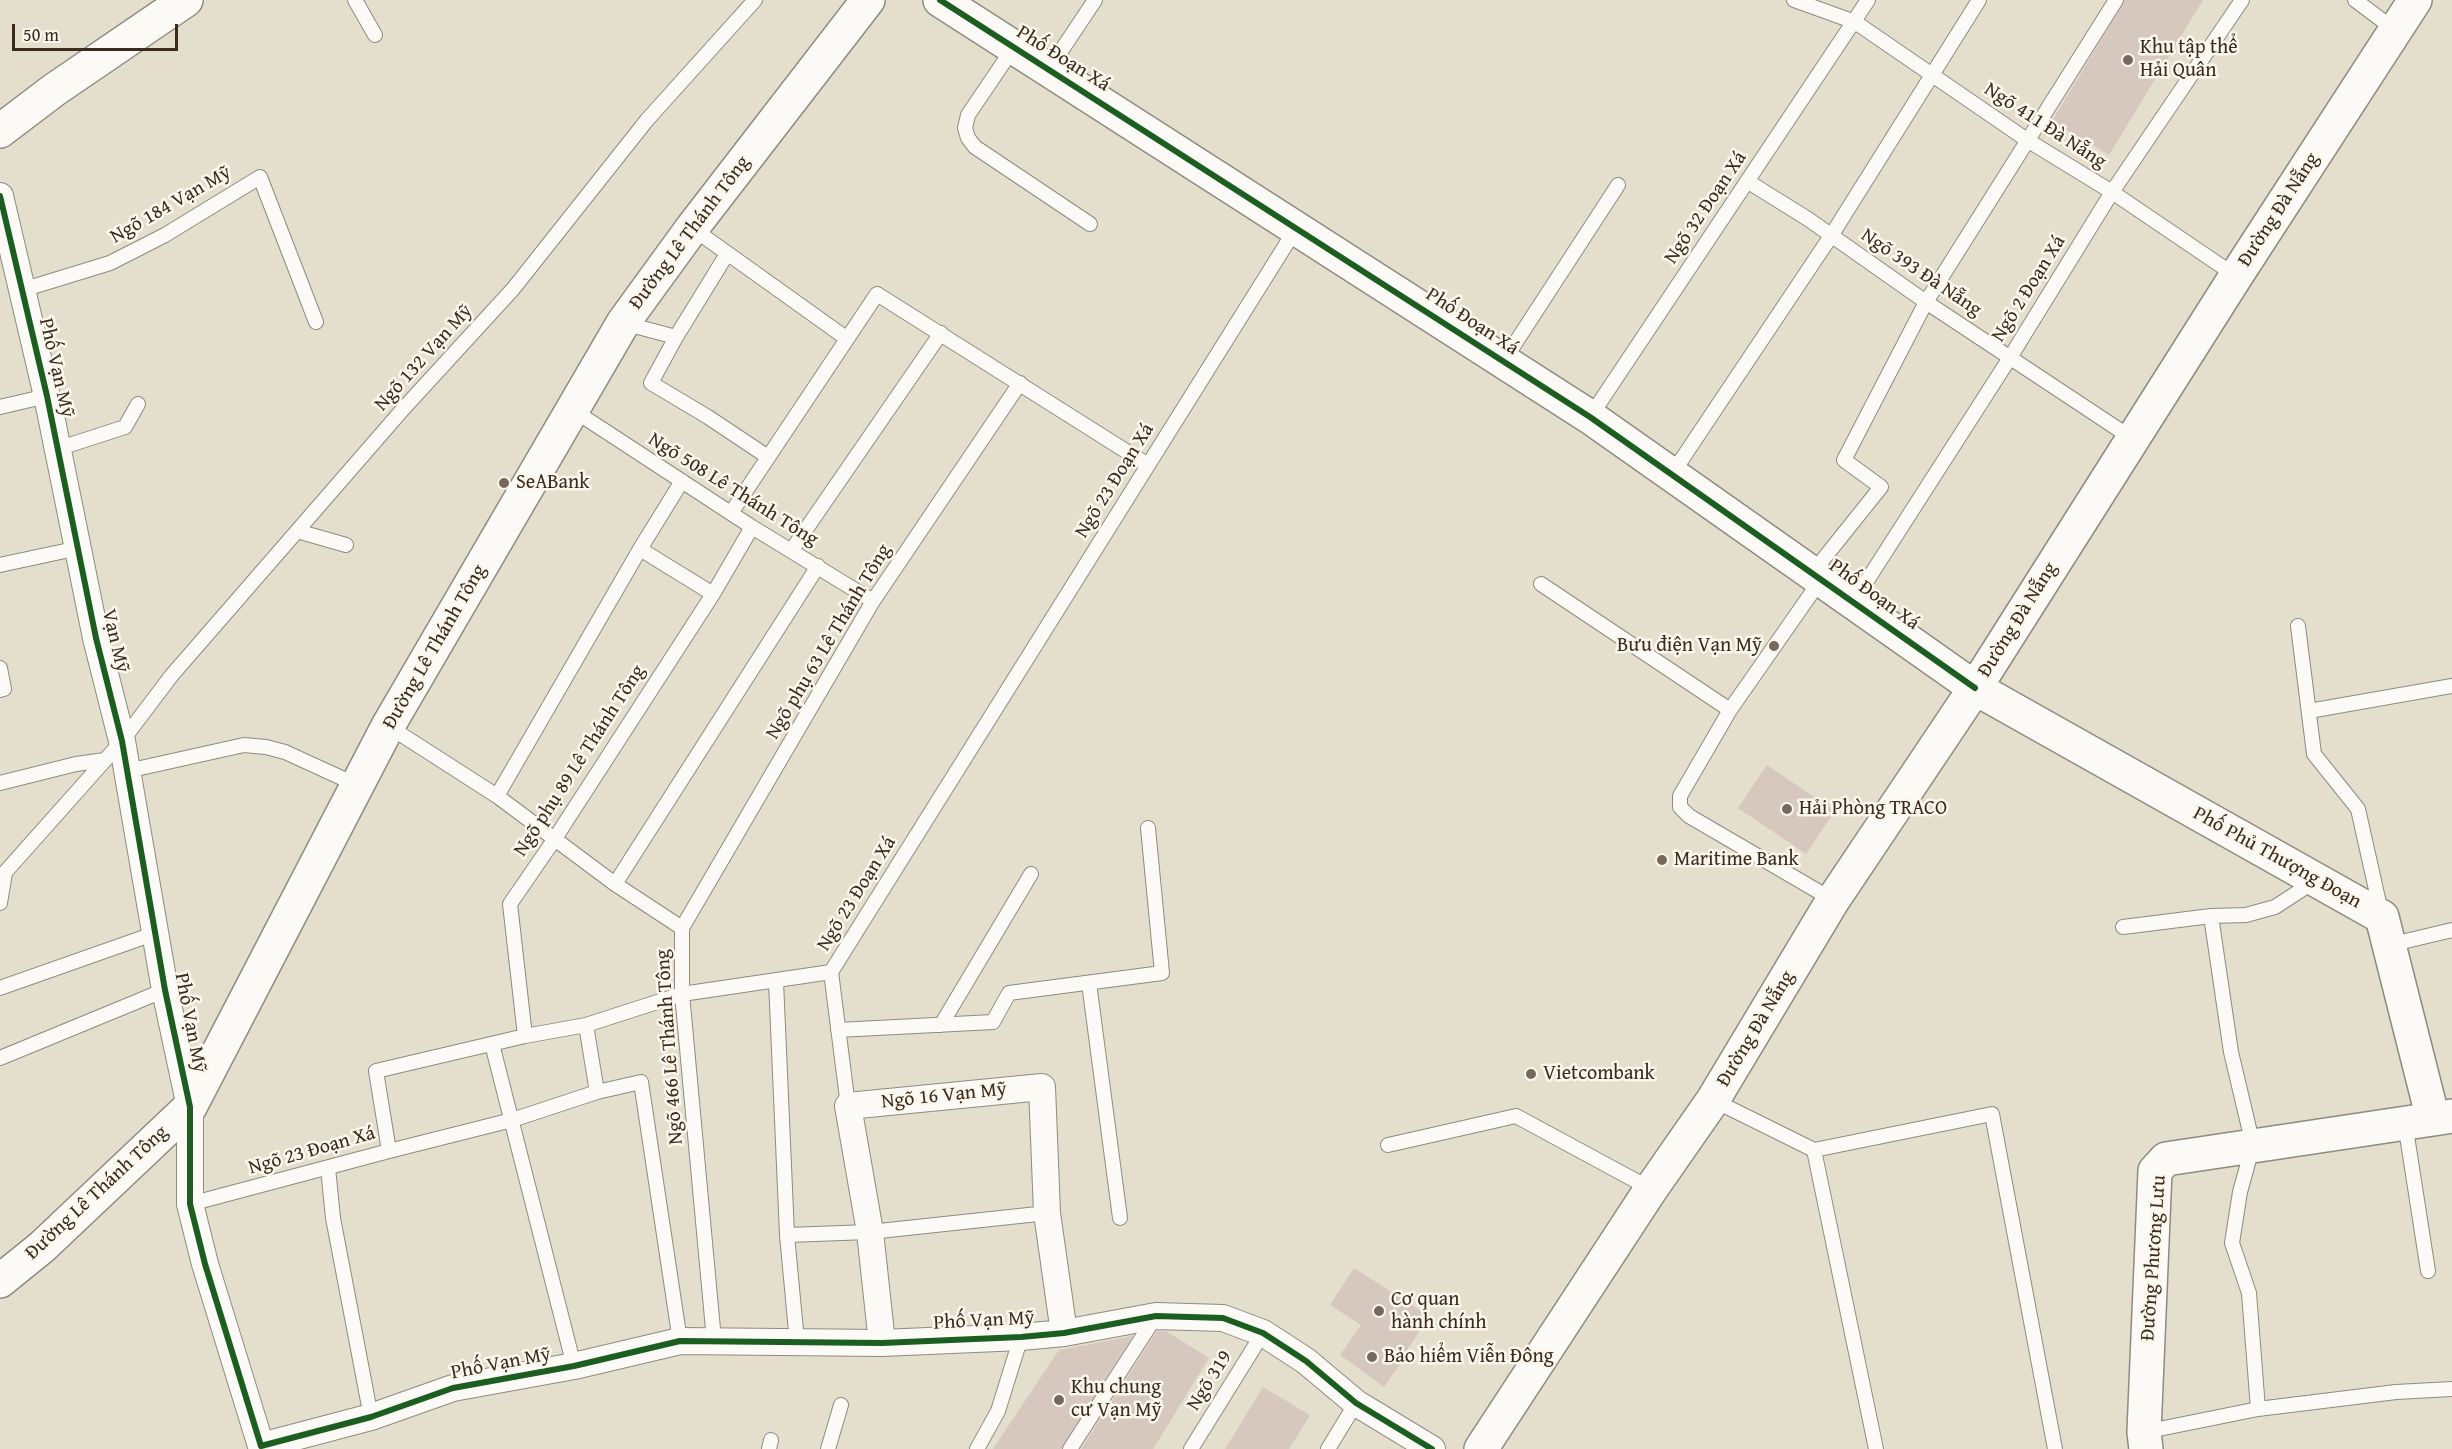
<!DOCTYPE html>
<meta charset="utf-8">
<style>
body{margin:0}
#map{position:relative;width:2452px;height:1449px;overflow:hidden;background:#e4decc;font-family:"Gentium Book Plus",serif}
canvas{display:block}
.scale{position:absolute;left:12px;top:24px;width:166px;height:27px;box-sizing:border-box;border:3px solid #3b2a1e;border-top:0;padding-left:8px;font-size:18px;line-height:21px;white-space:nowrap;color:#3b2a1e;-webkit-text-stroke:4px #fbf7ec;paint-order:stroke}
</style>
<div id="map">
<canvas width="2452" height="1449"></canvas>
<div class="scale">50 m</div>
</div>
<script>
const g = document.querySelector('canvas').getContext('2d');
g.lineJoin = 'round';
function paint(path, color) { g.fillStyle = color; g.fill(path, 'evenodd'); }
const poly = rows => new Path2D(rows.map(r => 'M' + r).join(''));
function strokePath(path, color, width, dash) { g.strokeStyle = color; g.lineWidth = width; g.lineCap = dash ? 'butt' : 'round'; g.setLineDash(dash || []); g.stroke(path); }
function write(font, color, halo, rows, align = 'center') {
  g.font = font + ' "Gentium Book Plus",serif'; g.lineWidth = 5; g.setLineDash([]); g.textBaseline = 'middle'; g.strokeStyle = halo; g.fillStyle = color; for (const [text, x, y, turn = 0] of rows) {
    g.save(); g.translate(x, y); g.rotate((+turn || 0) * Math.PI / 180); g.textAlign = isNaN(turn) ? turn : align; if (halo) g.strokeText(text, 0, 0); g.fillText(text, 0, 0); g.restore();
  }
}
const building = poly([
 [2125,0,2203,0,2109,155,2052,121],
 [1767,765,1835,811,1806,854,1738,808],
 [1354,1268,1429,1316,1402,1358,1404,1359,1384,1387,1340,1355,1361,1325,1330,1305],
 [1157,1331,1166,1331,1209,1358,1153,1449,1081,1449],
 [1133,1336,1061,1449,993,1449,1059,1350],
 [1263,1387,1310,1415,1289,1449,1225,1449]
]);
const lane = poly([
 [355,0,375,35],
 [1794,0,1855,22,2027,140,2112,192,2236,276],
 [2355,0,2395,30],
 [1014,47,968,115,965,128,968,138,975,147,1090,224],
 [1049,69,1095,0],
 [1747,181,1808,219,1926,302,2133,439],
 [692,228,846,338],
 [22,290,110,263,165,235,260,177,316,322],
 [623,323,676,337,651,383,708,417,768,457],
 [676,337,727,254],
 [1503,362,1618,185],
 [0,407,47,396],
 [573,410,752,527,873,601],
 [1590,417,1868,0],
 [57,449,125,427,138,404],
 [1672,474,1831,236,1979,0],
 [731,513,877,294,1148,465],
 [297,531,346,545],
 [640,549,682,481],
 [791,551,941,333],
 [0,565,79,548],
 [1813,572,1881,487,1844,460,1926,302,2116,0],
 [1822,578,1730,710,1680,796,1680,807,1689,816,1833,900],
 [1541,584,1730,710],
 [1854,601,2011,356,2112,192,2242,0],
 [2298,626,2314,754,2358,809,2381,912],
 [0,668,4,689,0,690],
 [2309,711,2452,686],
 [388,726,497,796,615,884,682,928,682,994,714,1340],
 [127,771,244,745,266,747,285,752,357,785],
 [0,783,76,764,105,760],
 [497,796,640,549,713,594],
 [0,878,122,741,172,675,404,408,513,289,647,120,755,0],
 [615,884,818,566],
 [0,903,5,873],
 [2211,916,2231,1052,2253,1145,2240,1192,2232,1243,2249,1293,2258,1409],
 [2123,927,2211,916,2246,915,2275,907,2315,881],
 [682,928,873,601,1020,383],
 [2389,945,2452,930],
 [831,972,848,1106],
 [776,981,787,1235,797,1342],
 [1089,983,1120,1218],
 [0,988,156,933],
 [586,1025,597,1092,641,1082,680,1341],
 [941,1025,1031,874],
 [838,1030,993,1022,1009,993,1162,973,1148,828],
 [525,1036,510,904,554,840,713,594,752,527],
 [492,1044,574,1366],
 [0,1058,165,990],
 [1713,1100,1814,1150,1992,1114,2055,1449],
 [2405,1123,2428,1271],
 [1388,1145,1516,1116,1651,1189],
 [1814,1150,1876,1449],
 [389,1151,512,1120,597,1092],
 [328,1168,333,1218,371,1417],
 [190,1204,389,1151,376,1071,525,1036,586,1025,682,994,831,972,1297,227],
 [787,1235,870,1232,1047,1213],
 [2144,1432,2258,1409,2396,1392,2452,1389],
 [769,1449,771,1440],
 [828,1449,841,1405],
 [977,1449,998,1411,1021,1337],
 [1070,1449,1156,1316],
 [1191,1449,1263,1333],
 [1328,1449,1356,1403]
]);
const street = poly([
 [0,196,47,396,96,638,122,741,165,990,190,1107,190,1204,205,1264,261,1446,371,1417,453,1388,574,1366,680,1341,882,1343,1021,1337,1064,1333,1156,1316,1223,1318,1263,1333,1306,1361,1356,1403,1432,1449],
 [882,1343,870,1232,848,1106,1042,1087,1047,1213,1064,1333]
]);
const secondary = poly([
 [940,0,1590,417,1975,688,2382,917,2433,1119,2452,1116],
 [0,131,54,90,186,0],
 [1481,1449,1651,1189,1713,1100,1833,900,1975,688,2236,276,2415,0],
 [2146,1449,2144,1432,2155,1171,2166,1159,2433,1119]
]);
const primary = poly([
 [0,1281,42,1247,190,1107,388,726,623,323,692,228,868,0]
]);
const cycleway = poly([
 [940,0,1590,417,1975,688],
 [0,196,47,396,96,638,122,741,165,990,190,1107,190,1204,205,1264,261,1446,371,1417,453,1388,574,1366,680,1341,882,1343,1021,1337,1064,1333,1156,1316,1223,1318,1263,1333,1306,1361,1356,1403,1432,1449]
]);
const markers = [
 [2128,60,6,"#76695b"],
 [504,483,6,"#76695b"],
 [1774,646,6,"#76695b"],
 [1787,809,6,"#76695b"],
 [1662,860,6,"#76695b"],
 [1531,1074,6,"#76695b"],
 [1379,1311,6,"#76695b"],
 [1372,1357,6,"#76695b"],
 [1059,1400,6,"#76695b"]
];
const poiNames = [
 ["Khu tập thể",2140,48],
 ["Hải Quân",2140,71],
 ["SeABank",516,483],
 ["Bưu điện Vạn Mỹ",1762,646,"right"],
 ["Hải Phòng TRACO",1799,809],
 ["Maritime Bank",1674,860],
 ["Vietcombank",1543,1074],
 ["Cơ quan",1391,1300],
 ["hành chính",1391,1323],
 ["Bảo hiểm Viễn Đông",1384,1357],
 ["Khu chung",1071,1388],
 ["cư Vạn Mỹ",1071,1411]
];
const streetNames = [
 ["Phố Đoạn Xá",1063,59,32],
 ["Ngõ 411 Đà Nẵng",2045,126,33],
 ["Ngõ 184 Vạn Mỹ",171,205,-30],
 ["Ngõ 32 Đoạn Xá",1706,208,-56],
 ["Đường Đà Nẵng",2279,210,-57],
 ["Đường Lê Thánh Tông",690,233,-53],
 ["Ngõ 393 Đà Nẵng",1921,273,34],
 ["Ngõ 2 Đoạn Xá",2029,289,-58],
 ["Phố Đoạn Xá",1472,322,33],
 ["Ngõ 132 Vạn Mỹ",424,358,-48],
 ["Phố Vạn Mỹ",56,368,77],
 ["Ngõ 23 Đoạn Xá",1115,481,-58],
 ["Ngõ 508 Lê Thánh Tông",733,490,32],
 ["Phố Đoạn Xá",1874,595,36],
 ["Đường Đà Nẵng",2018,620,-58],
 ["Vạn Mỹ",115,641,77],
 ["Ngõ phụ 63 Lê Thánh Tông",829,642,-59],
 ["Đường Lê Thánh Tông",435,647,-60],
 ["Ngõ phụ 89 Lê Thánh Tông",580,761,-57],
 ["Phố Phủ Thượng Đoạn",2277,858,29],
 ["Ngõ 23 Đoạn Xá",857,894,-58],
 ["Phố Vạn Mỹ",190,1023,79],
 ["Đường Đà Nẵng",1756,1029,-59],
 ["Ngõ 466 Lê Thánh Tông",670,1047,-94],
 ["Ngõ 16 Vạn Mỹ",944,1096,-6],
 ["Ngõ 23 Đoạn Xá",312,1151,-16],
 ["Đường Lê Thánh Tông",97,1193,-43],
 ["Đường Phương Lưu",2154,1258,-86],
 ["Phố Vạn Mỹ",984,1321,-3],
 ["Phố Vạn Mỹ",501,1364,-11],
 ["Ngõ 319",1210,1381,-58]
];
paint(building, '#d7c8bf');
strokePath(lane, '#908a80', 16);
strokePath(street, '#908a80', 28);
strokePath(secondary, '#908a80', 36);
strokePath(primary, '#908a80', 36);
strokePath(lane, '#fbfaf7', 14);
strokePath(street, '#fbfaf7', 26);
strokePath(secondary, '#fbfaf7', 33);
strokePath(primary, '#fbfaf7', 33);
strokePath(cycleway, '#1b5e20', 6);
for (const [x, y, r, color] of markers) { const dot = new Path2D(); dot.arc(x, y, r, 0, 2 * Math.PI); g.fillStyle = color; g.fill(dot); strokePath(dot, '#fbf7ec', 2); }
write('20px', '#3b2a1e', '#fbf7ec', poiNames, 'left');
write('20px', '#3b2a1e', '#fbf7ec', streetNames);
</script>
